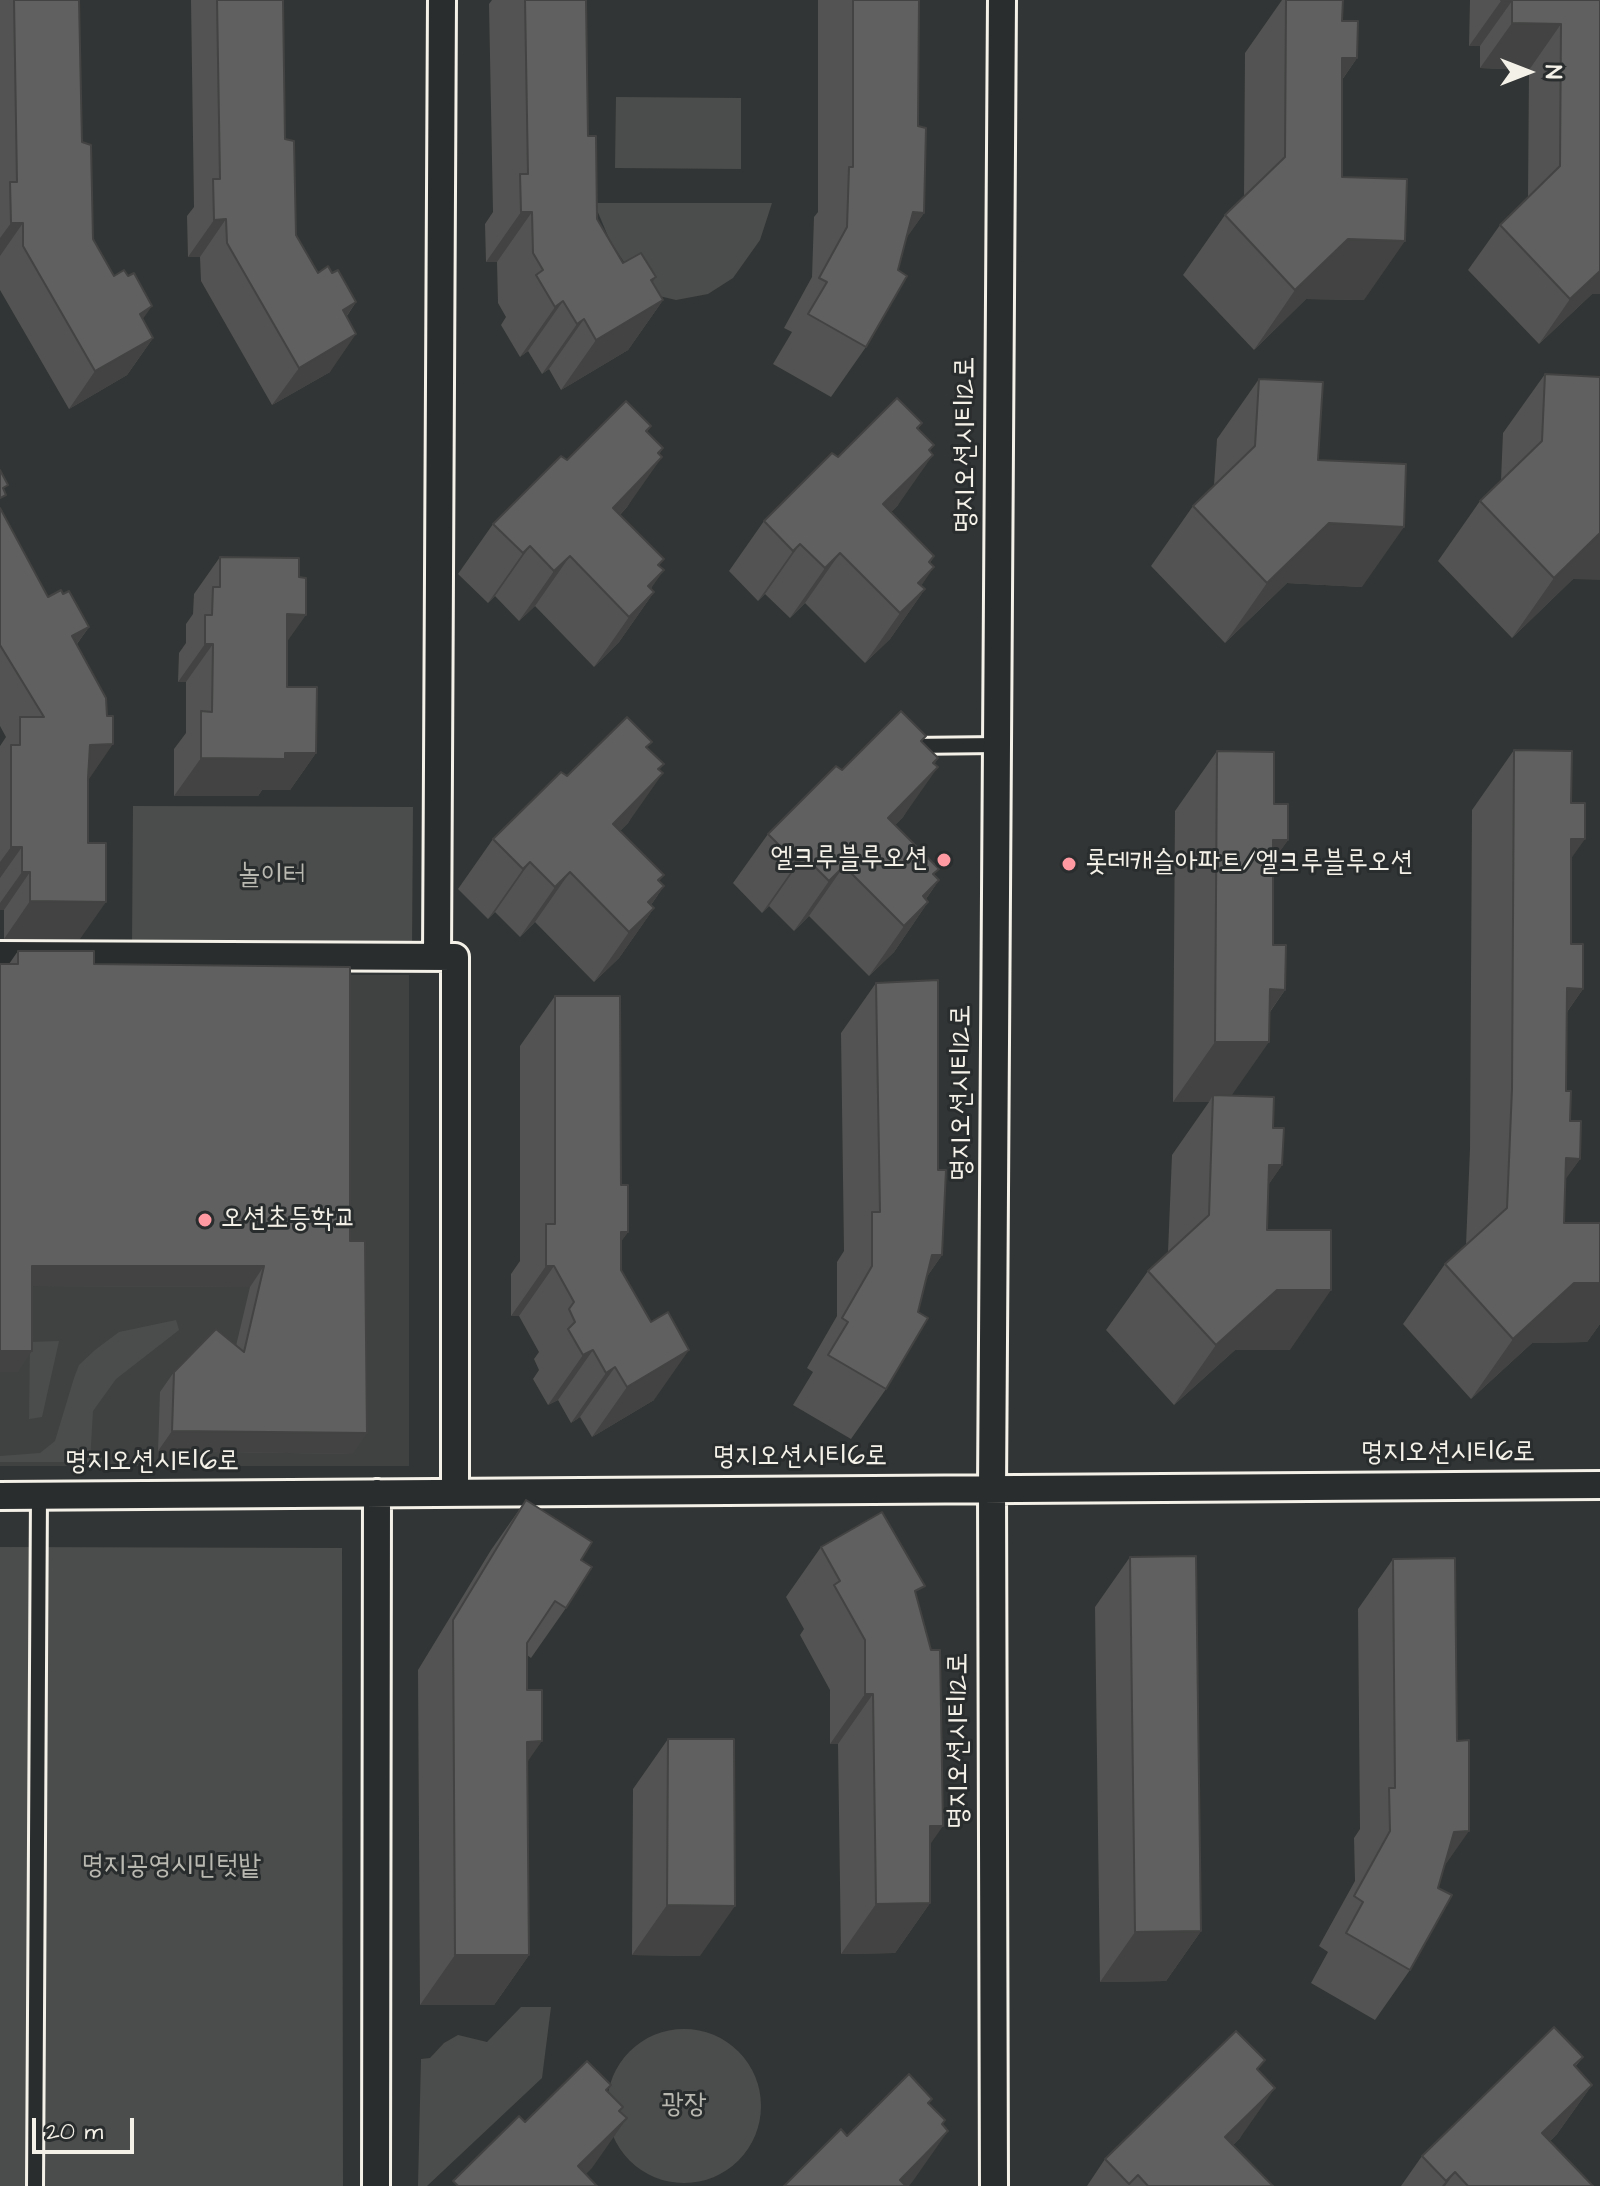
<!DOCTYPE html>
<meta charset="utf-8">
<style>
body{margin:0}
#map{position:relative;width:1600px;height:2186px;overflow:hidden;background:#323535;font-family:"Architects Daughter",sans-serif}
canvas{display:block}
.north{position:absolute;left:1488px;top:32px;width:80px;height:80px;-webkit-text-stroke:6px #2a2d2e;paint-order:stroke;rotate:90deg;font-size:22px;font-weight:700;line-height:32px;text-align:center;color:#f4f1e8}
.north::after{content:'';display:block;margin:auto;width:28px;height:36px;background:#f4f1e8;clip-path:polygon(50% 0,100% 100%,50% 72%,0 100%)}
.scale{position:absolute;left:32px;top:2118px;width:102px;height:36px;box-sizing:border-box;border:4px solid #f4f1e8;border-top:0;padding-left:10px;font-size:24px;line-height:28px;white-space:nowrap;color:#f4f1e8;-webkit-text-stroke:6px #2a2d2e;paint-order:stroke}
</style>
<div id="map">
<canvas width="1600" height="2186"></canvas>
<div class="north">N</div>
<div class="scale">20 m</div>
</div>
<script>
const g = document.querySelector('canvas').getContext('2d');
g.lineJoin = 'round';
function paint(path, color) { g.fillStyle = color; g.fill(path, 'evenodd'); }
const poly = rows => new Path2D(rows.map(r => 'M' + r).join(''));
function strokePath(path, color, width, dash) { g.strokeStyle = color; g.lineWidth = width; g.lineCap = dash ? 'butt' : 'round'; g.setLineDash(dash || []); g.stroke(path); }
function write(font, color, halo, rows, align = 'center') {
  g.font = font + ' "Architects Daughter","Poor Story",sans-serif'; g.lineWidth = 6; g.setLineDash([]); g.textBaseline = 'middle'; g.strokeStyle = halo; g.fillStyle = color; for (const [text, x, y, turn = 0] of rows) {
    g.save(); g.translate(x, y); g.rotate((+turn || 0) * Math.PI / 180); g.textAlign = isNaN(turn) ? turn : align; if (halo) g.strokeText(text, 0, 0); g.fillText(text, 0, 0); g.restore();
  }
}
const built = poly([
 [0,975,409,975,409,1466,0,1466]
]);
const green = poly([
 [616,97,741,98,741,169,615,168],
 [594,203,772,203,760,240,733,278,708,294,676,300,659,296,632,274,610,241],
 [133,806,413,807,412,949,132,948],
 [176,1320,179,1330,116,1379,93,1411,90,1462,0,1462,0,1456,40,1453,55,1441,74,1378,79,1365,95,1350,119,1332],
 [59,1341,42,1417,29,1419,30,1342],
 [0,1547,342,1548,343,2186,0,2186],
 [521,2007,551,2007,542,2078,427,2186,418,2186,421,2059,430,2058,444,2043,458,2035,487,2042],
 '607 2106a77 77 0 1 1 154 0a77 77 0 1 1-154 0Z'
]);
const service = poly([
 [910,746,997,745],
 [35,2186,39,1495]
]);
const minor = poly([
 [0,955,455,957,455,1492],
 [437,957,442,0],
 [0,1496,1600,1485],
 [376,2186,377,1493],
 [994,2186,992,1489,1002,0]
]);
const wall = poly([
 [0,0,79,0,82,142,93,239,114,276,143,319,153,338,127,375,69,409,0,290],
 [191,0,283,0,285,139,296,235,318,273,332,273,356,302,347,316,330,372,272,405,201,281,200,257,188,257,187,216,194,207],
 [492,0,586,0,588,136,597,219,623,263,652,282,663,300,628,350,561,390,549,369,542,374,528,351,520,357,501,325,506,317,498,303,497,262,486,262,485,224,493,212,489,4],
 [818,0,919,0,918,126,924,213,906,238,866,347,831,397,773,364,792,332,784,328,812,277,814,217,818,212],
 [1282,0,1343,0,1342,21,1357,58,1342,80,1342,177,1364,300,1306,299,1254,350,1183,275,1225,215,1244,197,1245,53],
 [1470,0,1600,0,1600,294,1592,294,1539,344,1468,270,1500,225,1528,197,1529,70,1480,68,1480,46,1469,46],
 [1545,374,1573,579,1512,638,1438,561,1480,501,1501,480,1503,433],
 [1259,379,1318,460,1362,587,1287,583,1225,643,1151,566,1193,506,1214,485,1217,439],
 [922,423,918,429,898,505,891,512,934,556,930,563,921,586,925,589,890,639,865,663,805,603,790,618,765,594,758,601,729,571,764,521,838,457],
 [651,426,647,432,663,448,627,507,620,515,664,559,659,565,651,589,654,592,619,642,594,667,535,606,519,621,495,596,488,603,458,574,493,524,567,460],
 [0,508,48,597,63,594,89,627,77,644,88,780,80,939,4,939,4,910,0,910,0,746,6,737,0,726],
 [220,557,287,641,287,687,316,753,290,790,262,790,258,796,174,796,174,749,186,733,186,682,178,682,179,653,186,643,186,624,193,614,194,594],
 [922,742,938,758,903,817,895,825,939,880,926,899,928,902,894,952,869,976,809,916,794,931,769,906,762,913,733,883,768,834,842,770],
 [648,748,659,770,628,823,620,831,664,875,659,881,664,886,651,905,654,908,619,958,594,982,535,922,520,937,495,912,488,919,458,889,493,839,567,776],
 [1514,750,1571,858,1571,944,1583,989,1567,1012,1566,1091,1570,1121,1580,1159,1565,1179,1564,1223,1600,1223,1600,1324,1587,1342,1532,1343,1471,1399,1403,1324,1445,1264,1466,1245,1470,1149,1472,810],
 [1217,751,1274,804,1288,840,1273,860,1273,945,1285,990,1270,1012,1231,1096,1273,1128,1282,1165,1268,1185,1267,1230,1290,1350,1235,1350,1174,1405,1106,1330,1148,1271,1168,1252,1172,1155,1209,1102,1173,1102,1175,811],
 [18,951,94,964,350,1241,353,1454,158,1451,160,1392,174,1372,236,1346,250,1287,32,1286,18,1372,9,964],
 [876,983,938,1170,942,1255,926,1278,886,1389,851,1439,793,1405,813,1372,807,1368,837,1316,837,1262,844,1251,841,1033],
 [555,996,621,1185,628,1232,621,1241,621,1270,654,1400,592,1437,580,1417,571,1423,558,1400,548,1405,533,1379,539,1370,534,1359,539,1352,519,1316,511,1316,511,1274,520,1261,520,1046],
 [526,1500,581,1560,566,1608,531,1658,527,1655,529,1955,494,2005,420,2005,418,1670,491,1550],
 [821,1547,917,1597,930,1844,930,1903,895,1953,841,1954,838,1744,830,1744,830,1690,800,1635,804,1629,786,1597],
 [1130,1557,1201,1931,1166,1981,1100,1982,1095,1607],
 [1393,1559,1444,1868,1410,1970,1375,2020,1311,1983,1328,1952,1319,1946,1355,1881,1354,1838,1360,1829,1358,1609],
 [668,1739,700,1956,632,1955,633,1789],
 [1583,2057,1575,2067,1592,2085,1557,2134,1550,2141,1593,2186,1401,2186,1422,2156],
 [1258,2070,1240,2138,1233,2145,1273,2186,1087,2186,1105,2159]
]);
const shadedWall = poly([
 [1501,1,1512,1,1480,46,1469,46],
 [1512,23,1561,24,1529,70,1480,68],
 [1342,58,1357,58,1315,118],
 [521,212,532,212,497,262,486,262],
 [913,212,924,213,889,263],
 [226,219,200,257,188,257,214,220],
 [11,223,23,223,0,256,0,238],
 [1348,239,1405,241,1364,300,1306,299,1254,350,1295,290],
 [1600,271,1600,294,1592,294,1539,344,1570,299],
 [656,277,623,324,663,300,628,350,561,390,596,340,651,280],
 [563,301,528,351,520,357,555,307],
 [356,302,330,340,343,310],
 [152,306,126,343,140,314],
 [584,319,549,369,542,374,577,324],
 [356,334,330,372,272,405,299,368],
 [153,338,127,375,69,409,95,371],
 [934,445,913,474,933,455,898,505,848,554,883,504],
 [663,448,643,477,662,457,627,507,578,558,613,508],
 [1329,523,1404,527,1362,587,1287,583,1225,643,1267,583],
 [1600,533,1600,580,1573,579,1512,638,1554,578],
 [800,544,765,594,758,601,793,551],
 [530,546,495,596,488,603,523,553],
 [840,553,805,603,790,618,825,568],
 [570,556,535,606,519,621,554,571],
 [934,567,906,608,925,589,890,639,865,663,900,613,918,583],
 [664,570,635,611,654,592,619,642,594,667,629,617,648,586],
 [287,614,306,615,279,653],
 [89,627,62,664,72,636],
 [205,644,213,644,186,682,178,682],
 [113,744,87,782,90,745],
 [285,753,316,753,290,790,262,790,258,796,174,796,201,758],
 [938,758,916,789,938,767,903,817,853,868,888,818],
 [664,764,642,794,663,773,628,823,578,873,613,824],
 [1571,839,1585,839,1543,898],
 [1273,840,1288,840,1246,899],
 [11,847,22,847,0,878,0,862],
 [804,856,769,906,762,913,797,863],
 [530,862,495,912,488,919,523,869],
 [844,866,809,916,794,931,829,881],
 [22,872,30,872,4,910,0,910,0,903],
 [570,872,535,922,520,937,555,887],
 [939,880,912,919,928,902,894,952,869,976,904,926,923,896],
 [664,886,637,925,654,908,619,958,594,982,629,932,648,902],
 [30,901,106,902,80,939,4,939],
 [1567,988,1583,989,1541,1048],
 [1270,989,1285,990,1248,1042,1269,1042,1227,1102,1213,1095,1209,1102,1173,1102,1215,1042],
 [1566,1158,1580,1159,1538,1218],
 [1269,1165,1282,1165,1241,1225],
 [621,1232,628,1232,593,1282],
 [932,1255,942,1255,907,1305],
 [32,1266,264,1266,250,1287,18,1286],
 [546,1266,554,1266,519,1316,511,1316],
 [1574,1283,1600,1283,1600,1324,1587,1342,1532,1343,1471,1399,1513,1339],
 [1277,1290,1331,1290,1290,1350,1235,1350,1174,1405,1216,1345],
 [593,1350,558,1400,548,1405,583,1355],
 [689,1350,654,1400,592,1437,627,1387],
 [0,1351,32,1351,18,1372,0,1372],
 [615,1367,580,1417,571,1423,606,1373],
 [172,1431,367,1433,353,1454,158,1451],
 [865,1694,873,1694,838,1744,830,1744],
 [542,1741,507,1791,527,1742],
 [930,1826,943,1826,908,1876],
 [1469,1831,1434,1881,1454,1832],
 [930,1903,895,1953,841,1954,876,1904],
 [667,1905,735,1906,700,1956,632,1955],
 [1201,1931,1166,1981,1100,1982,1135,1932],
 [455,1955,529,1955,494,2005,420,2005],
 [1592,2085,1557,2134,1507,2183,1542,2133],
 [1275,2088,1240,2138,1191,2186,1225,2137],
 [623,2107,589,2155,627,2118,592,2168,574,2186,564,2186],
 [948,2131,913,2181,909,2186,896,2186,900,2180],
 [1455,2172,1445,2186,1442,2186,1446,2181]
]);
const building = poly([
 [14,0,79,0,82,142,91,145,93,239,114,276,124,270,128,276,134,273,152,306,140,314,153,338,95,371,23,246,23,223,11,223,10,182,17,182,14,0],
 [217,0,283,0,285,139,294,141,296,235,318,273,328,266,332,273,338,270,356,302,343,310,356,334,299,368,227,243,226,219,214,220,213,179,220,179,217,0],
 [525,0,586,0,588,136,596,136,597,219,623,263,641,253,656,277,651,280,663,300,596,340,584,319,577,324,563,301,555,307,536,275,543,270,533,253,532,212,521,212,520,174,528,174,525,0],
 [853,0,919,0,918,126,926,128,924,213,913,212,898,270,907,276,866,347,808,314,827,282,819,278,847,227,849,167,853,167,853,0],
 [1286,0,1343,0,1342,21,1358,21,1357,58,1342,58,1342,177,1407,179,1405,241,1348,239,1295,290,1225,215,1285,157,1286,0],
 [1501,0,1600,0,1600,271,1570,299,1500,225,1560,166,1561,24,1512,23,1512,1,1501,0],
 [1545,374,1600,377,1600,533,1554,578,1480,501,1542,441,1545,374],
 [1259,379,1323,382,1318,460,1406,464,1404,527,1329,523,1267,583,1193,506,1255,446,1259,379],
 [897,398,922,423,917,428,934,445,929,450,933,455,883,504,934,556,929,562,934,567,918,583,925,589,900,613,840,553,825,568,800,544,793,551,764,521,832,453,838,457,897,398],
 [626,401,651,426,646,431,663,448,658,453,662,457,613,508,664,559,658,565,664,570,648,586,654,592,629,617,570,556,554,571,530,546,523,553,493,524,561,456,567,460,626,401],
 [0,470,8,485,3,488,6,495,0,498,0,470],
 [0,508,48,597,61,590,63,594,69,591,89,627,72,636,106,698,107,716,113,716,113,744,90,745,88,778,88,843,106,843,106,902,30,901,30,872,22,872,22,847,11,847,11,745,20,745,20,717,44,717,0,645,0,508],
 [220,557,299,558,299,577,306,578,306,615,287,614,287,687,317,687,316,753,285,753,285,759,201,758,201,711,212,712,213,644,205,644,205,615,212,615,213,587,220,587,220,557],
 [901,711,926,736,921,741,938,758,933,763,938,767,888,818,939,869,933,874,939,880,923,896,928,902,904,926,844,866,829,881,804,856,797,863,768,834,836,766,842,770,901,711],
 [627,717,652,742,646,747,664,764,658,769,663,773,613,824,664,875,658,880,664,886,648,902,654,908,629,932,570,872,555,887,530,862,523,869,493,839,561,772,567,776,627,717],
 [1514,750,1572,751,1571,803,1585,803,1585,839,1571,839,1571,944,1583,944,1583,989,1567,988,1566,1091,1571,1091,1570,1121,1581,1121,1580,1159,1566,1158,1564,1223,1600,1223,1600,1283,1574,1283,1513,1339,1445,1264,1507,1208,1512,1089,1514,750],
 [1217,751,1274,752,1274,804,1288,804,1288,840,1273,840,1273,945,1286,945,1285,990,1270,989,1269,1042,1215,1042,1217,751],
 [18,951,94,951,94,964,350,967,350,1241,365,1241,367,1433,172,1431,174,1372,216,1329,244,1352,264,1266,32,1266,32,1351,0,1351,0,964,18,964,18,951],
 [938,980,938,1170,946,1170,942,1255,932,1255,918,1312,928,1318,886,1389,828,1355,848,1322,842,1318,872,1266,872,1212,880,1212,876,983,938,980],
 [555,996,620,996,621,1185,628,1185,628,1232,621,1232,621,1270,651,1322,668,1312,689,1350,627,1387,615,1367,606,1373,593,1350,583,1355,568,1329,575,1322,569,1309,574,1302,554,1266,546,1266,546,1224,555,1224,555,996],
 [1213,1095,1274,1097,1273,1128,1284,1128,1282,1165,1269,1165,1267,1230,1331,1230,1331,1290,1277,1290,1216,1345,1148,1271,1209,1215,1213,1095],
 [526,1500,592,1542,581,1560,592,1567,566,1608,555,1601,527,1643,527,1690,542,1690,542,1741,527,1742,529,1955,455,1955,453,1620,526,1500],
 [882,1512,925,1586,915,1591,931,1650,940,1650,943,1826,930,1826,930,1903,876,1904,873,1694,865,1694,865,1640,834,1585,840,1581,821,1547,882,1512],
 [1196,1556,1201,1931,1135,1932,1130,1557,1196,1556],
 [1455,1558,1457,1741,1469,1740,1469,1831,1454,1832,1438,1888,1452,1895,1410,1970,1346,1933,1363,1902,1354,1896,1390,1831,1389,1788,1395,1788,1393,1559,1455,1558],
 [668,1739,734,1739,735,1906,667,1905,668,1739],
 [1554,2027,1583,2057,1574,2065,1592,2085,1542,2133,1593,2186,1468,2186,1455,2172,1446,2181,1422,2156,1554,2027],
 [1236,2031,1265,2060,1257,2069,1275,2088,1225,2137,1273,2186,1148,2186,1138,2175,1129,2184,1105,2159,1236,2031],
 [587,2061,611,2085,606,2090,623,2107,619,2111,627,2118,578,2166,597,2186,458,2186,453,2181,519,2116,525,2122,587,2061],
 [909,2074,932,2099,928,2103,945,2120,942,2124,948,2131,900,2180,906,2186,784,2186,841,2129,847,2136,909,2074]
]);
const markers = [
 [944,860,8,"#ff9aa2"],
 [1069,864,8,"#ff9aa2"],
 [205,1220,8,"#ff9aa2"]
];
const streetNames = [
 ["명지오션시티12로",967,445,-90],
 ["명지오션시티12로",963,1093,-90],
 ["명지오션시티6로",1448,1454],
 ["명지오션시티6로",800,1458],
 ["명지오션시티6로",152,1463],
 ["명지오션시티12로",960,1741,-90]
];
const poiNames = [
 ["엘크루블루오션",928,860,"right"],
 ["롯데캐슬아파트/엘크루블루오션",1085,864],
 ["오션초등학교",221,1220]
];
const parkNames = [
 ["놀이터",272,877],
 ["명지공영시민텃밭",171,1867],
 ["광장",684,2106]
];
paint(built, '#404242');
paint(green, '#4b4d4c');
strokePath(service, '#f4f1e8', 20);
strokePath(minor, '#f4f1e8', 32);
strokePath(service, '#2a2d2e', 14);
strokePath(minor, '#2a2d2e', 26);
paint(wall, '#525352');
paint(shadedWall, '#424342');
paint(building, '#5f605f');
strokePath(building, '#424342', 2);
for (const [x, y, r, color] of markers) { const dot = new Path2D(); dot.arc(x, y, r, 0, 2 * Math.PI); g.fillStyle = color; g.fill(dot); strokePath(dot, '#2a2d2e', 3); }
write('28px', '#f4f1e8', '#2a2d2e', streetNames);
write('28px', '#f4f1e8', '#2a2d2e', poiNames, 'left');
write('28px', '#b9b8b1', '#2a2d2e', parkNames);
</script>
